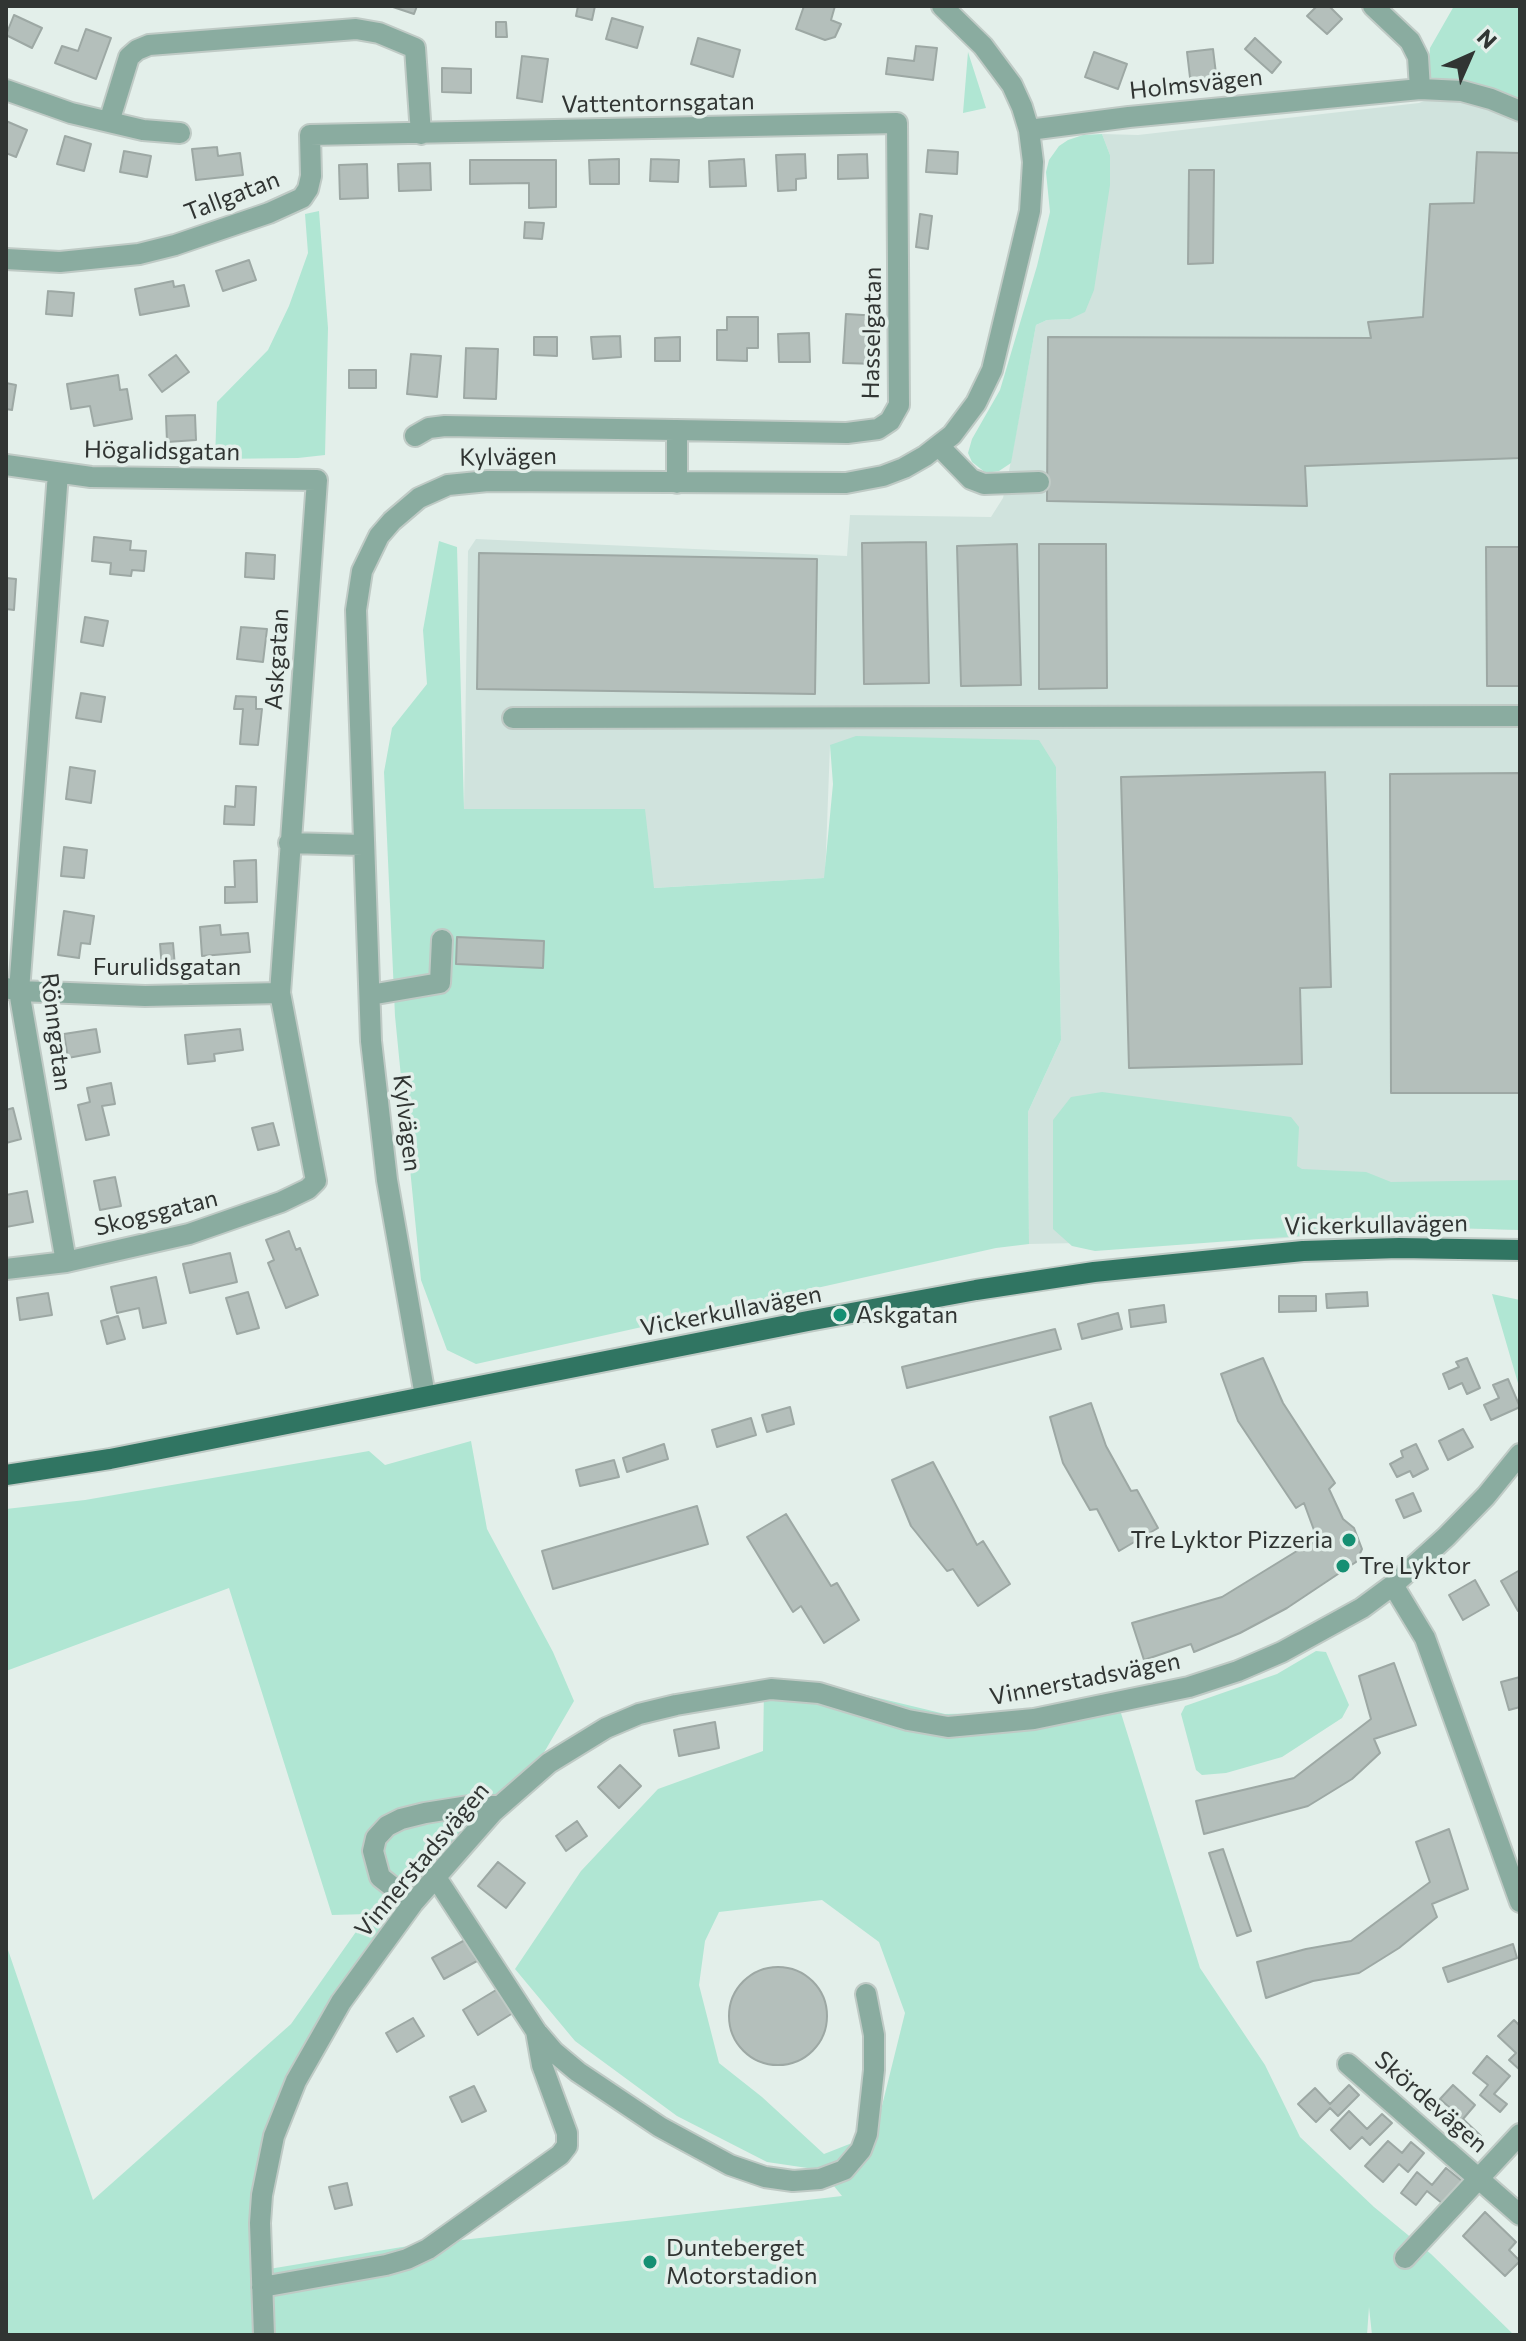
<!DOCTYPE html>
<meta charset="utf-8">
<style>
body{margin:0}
#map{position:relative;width:1526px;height:2341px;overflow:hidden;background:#e3efea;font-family:Commissioner,sans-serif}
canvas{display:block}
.frame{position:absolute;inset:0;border:8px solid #313533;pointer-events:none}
.north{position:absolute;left:1430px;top:16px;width:80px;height:80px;-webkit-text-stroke:6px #e3efea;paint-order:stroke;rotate:45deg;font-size:22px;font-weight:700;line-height:32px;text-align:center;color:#313533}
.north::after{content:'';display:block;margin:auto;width:28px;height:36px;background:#313533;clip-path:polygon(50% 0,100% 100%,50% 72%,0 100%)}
</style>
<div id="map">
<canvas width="1526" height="2341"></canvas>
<div class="frame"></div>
<div class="north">N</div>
</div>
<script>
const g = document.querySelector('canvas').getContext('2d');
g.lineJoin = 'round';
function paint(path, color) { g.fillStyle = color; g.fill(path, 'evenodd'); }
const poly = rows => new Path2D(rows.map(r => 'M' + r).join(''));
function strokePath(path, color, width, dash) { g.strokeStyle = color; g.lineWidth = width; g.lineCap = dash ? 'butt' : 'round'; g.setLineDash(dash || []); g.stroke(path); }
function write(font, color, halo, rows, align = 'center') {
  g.font = font + ' Commissioner,sans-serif'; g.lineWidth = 7; g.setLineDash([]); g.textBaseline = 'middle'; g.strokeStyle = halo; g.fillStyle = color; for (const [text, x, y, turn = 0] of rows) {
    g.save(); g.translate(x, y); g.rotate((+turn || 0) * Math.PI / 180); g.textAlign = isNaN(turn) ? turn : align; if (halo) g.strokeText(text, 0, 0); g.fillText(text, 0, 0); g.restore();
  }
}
const built = poly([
 [1461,86,1520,103,1520,1230,1421,1227,1273,1239,1029,1244,1028,1112,1061,1040,1056,767,830,745,825,878,653,888,464,809,468,551,476,539,847,556,850,515,991,517,1003,498,1009,471,1036,325,1047,320,1070,319,1110,155,1102,134,1138,135,1419,103]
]);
const green = poly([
 [1454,6,1520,6,1520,103,1427,82,1430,48],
 [968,52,986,108,963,113],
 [1102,134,1110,155,1110,185,1094,290,1085,312,1070,319,1047,320,1036,325,1011,463,999,471,986,473,972,462,968,453,972,439,1000,390,1037,266,1050,212,1046,172,1049,160,1059,146,1068,140,1083,135],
 [319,211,328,328,325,455,298,458,215,459,217,402,268,350,289,306,308,253,305,214],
 [439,541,457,547,464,809,645,809,654,888,824,878,833,784,830,745,856,736,1039,740,1056,767,1061,1040,1028,1112,1029,1244,996,1248,476,1364,447,1350,421,1280,395,1016,384,772,392,728,427,684,423,630],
 [1102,1092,1291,1117,1299,1127,1297,1166,1302,1169,1366,1172,1391,1182,1520,1180,1520,1230,1421,1227,1095,1251,1072,1246,1053,1229,1053,1120,1071,1097],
 [1492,1294,1520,1300,1520,1390],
 [471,1441,487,1529,553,1652,574,1701,528,1780,405,1913,332,1915,229,1588,6,1671,6,1509,85,1500,369,1451,385,1465],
 [1316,1651,1326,1652,1349,1705,1342,1718,1282,1757,1226,1773,1202,1775,1196,1770,1181,1714,1185,1706,1277,1674],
 [764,1688,837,1688,945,1714,1041,1712,1116,1697,1200,1968,1265,2065,1300,2137,1374,2207,1431,2254,1514,2335,1372,2335,1369,2307,1367,2335,6,2335,6,1944,93,2200,291,2024,365,1919,396,1927,275,2131,263,2270,402,2247,842,2196,821,2170,767,2162,677,2116,575,2041,515,1969,581,1871,658,1789,763,1751],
 [822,1900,879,1942,905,2013,875,2134,824,2154,762,2097,719,2063,699,1985,705,1941,719,1912]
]);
const building = poly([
 [390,6,417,6,414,14,390,6],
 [578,6,595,6,592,20,576,16,578,6],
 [804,6,835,6,831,20,841,24,835,37,825,40,796,29,804,6],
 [1317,6,1329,6,1342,19,1327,34,1307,16,1317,6],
 [14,15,42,28,32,48,6,35,14,15],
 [612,18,643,27,637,48,606,39,612,18],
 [496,22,506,22,507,37,496,37,496,22],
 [86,29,111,38,96,79,55,63,62,46,78,51,86,29],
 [698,38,740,50,733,77,691,64,698,38],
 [1255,38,1281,62,1272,73,1245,49,1255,38],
 [916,46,937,48,933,80,886,74,888,58,914,61,916,46],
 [1213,49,1217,82,1191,86,1187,52,1213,49],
 [1094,52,1127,64,1118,89,1085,77,1094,52],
 [522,56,548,59,542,102,517,98,522,56],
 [442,68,471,69,471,93,442,92,442,68],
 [6,121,27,130,16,157,6,153,6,121],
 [65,136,91,144,84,171,57,164,65,136],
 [217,147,218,156,240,153,243,175,196,180,192,149,217,147],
 [928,150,958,152,957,174,926,172,928,150],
 [124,151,151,156,147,177,120,172,124,151],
 [1477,152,1520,153,1520,458,1305,466,1307,506,1047,501,1048,337,1371,338,1368,322,1423,317,1430,204,1474,203,1477,152],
 [805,154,806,178,796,179,796,190,778,191,776,155,805,154],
 [867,154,868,178,838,179,838,155,867,154],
 [619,159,619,184,590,184,589,160,619,159],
 [651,159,679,160,678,182,650,181,651,159],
 [744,159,746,186,710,187,709,161,744,159],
 [470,160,556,160,556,207,529,208,529,183,470,184,470,160],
 [430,163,431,190,399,191,398,164,430,163],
 [367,164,368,198,340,199,339,165,367,164],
 [1189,170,1214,170,1213,263,1188,264,1189,170],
 [920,214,932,216,928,249,916,247,920,214],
 [525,222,544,223,542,239,524,238,525,222],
 [249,260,256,280,223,291,216,271,249,260],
 [173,281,174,287,184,285,189,306,140,315,135,289,173,281],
 [48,291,74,293,72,316,46,314,48,291],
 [846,314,880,316,877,364,843,363,846,314],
 [727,317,758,317,758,348,747,348,747,361,717,360,717,330,727,330,727,317],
 [809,333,810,362,779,362,778,334,809,333],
 [620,336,621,357,593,359,591,337,620,336],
 [534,337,557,337,557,356,534,355,534,337],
 [680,337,680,361,655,361,655,338,680,337],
 [466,348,498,349,496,399,464,398,466,348],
 [411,354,441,356,437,397,407,394,411,354],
 [176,355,189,372,162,392,149,375,176,355],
 [349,370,376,370,376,388,349,388,349,370],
 [118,375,120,390,127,389,132,419,94,426,90,406,71,409,67,384,118,375],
 [6,383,16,385,12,410,6,409,6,383],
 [195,415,196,440,167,442,166,416,195,415],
 [94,537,131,541,130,550,146,551,144,571,132,570,131,576,110,574,111,563,92,561,94,537],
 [926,542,929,683,864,684,862,543,926,542],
 [1017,544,1021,685,961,686,957,546,1017,544],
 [1039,544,1106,544,1107,688,1039,689,1039,544],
 [1486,547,1520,547,1520,686,1487,686,1486,547],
 [246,553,275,555,274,579,245,577,246,553],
 [479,553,817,559,815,694,477,689,479,553],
 [6,578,16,579,14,610,6,609,6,578],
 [85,617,108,621,103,646,81,642,85,617],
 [241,627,267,629,263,662,237,659,241,627],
 [81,693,105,697,101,722,76,718,81,693],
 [236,696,256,697,256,709,262,709,258,745,240,744,243,709,234,709,236,696],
 [70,767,95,771,91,803,66,799,70,767],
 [1325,772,1331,987,1300,988,1302,1064,1129,1068,1121,777,1325,772],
 [1520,773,1520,1093,1391,1093,1390,774,1520,773],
 [236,786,256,787,254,825,224,824,225,806,235,807,236,786],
 [64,847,87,850,84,878,61,876,64,847],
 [256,860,257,902,225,903,225,887,235,887,234,861,256,860],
 [64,911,94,916,90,944,81,943,79,958,58,955,64,911],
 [220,925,221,935,248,933,250,952,202,956,200,927,220,925],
 [457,937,544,941,543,968,456,964,457,937],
 [173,943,175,967,162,968,160,944,173,943],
 [96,1029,100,1052,68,1058,64,1034,96,1029],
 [240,1029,243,1050,214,1054,215,1061,188,1064,185,1035,240,1029],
 [111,1083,115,1104,102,1106,109,1135,86,1140,78,1105,90,1102,87,1088,111,1083],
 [13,1108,21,1139,6,1143,6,1110,13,1108],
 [273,1123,279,1145,258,1150,252,1128,273,1123],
 [115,1177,121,1206,100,1210,94,1181,115,1177],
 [27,1191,33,1222,6,1227,6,1195,27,1191],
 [289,1231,296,1250,300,1248,318,1295,286,1308,268,1263,274,1260,266,1240,289,1231],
 [230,1253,237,1282,190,1293,183,1264,230,1253],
 [156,1277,166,1323,143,1328,139,1308,117,1313,111,1287,156,1277],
 [248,1292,259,1328,237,1334,226,1298,248,1292],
 [1367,1292,1368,1306,1327,1308,1326,1294,1367,1292],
 [48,1293,52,1315,20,1320,17,1298,48,1293],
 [1279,1296,1316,1296,1316,1311,1279,1312,1279,1296],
 [1164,1305,1166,1322,1131,1327,1129,1310,1164,1305],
 [1118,1313,1122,1329,1082,1339,1078,1324,1118,1313],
 [118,1316,125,1339,107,1344,101,1321,118,1316],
 [1055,1329,1061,1349,907,1388,902,1367,1055,1329],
 [1263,1358,1283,1403,1335,1483,1329,1489,1343,1519,1354,1528,1362,1549,1356,1562,1287,1608,1240,1633,1194,1652,1191,1644,1144,1660,1132,1623,1222,1597,1305,1546,1318,1541,1304,1503,1296,1508,1238,1421,1221,1374,1263,1358],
 [1467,1358,1480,1388,1467,1394,1462,1383,1449,1389,1443,1374,1459,1367,1456,1362,1467,1358],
 [1508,1379,1520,1407,1491,1420,1484,1405,1499,1398,1493,1385,1508,1379],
 [1091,1403,1106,1446,1131,1491,1137,1490,1158,1528,1119,1551,1097,1509,1090,1510,1063,1463,1050,1417,1091,1403],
 [790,1407,794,1424,767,1432,762,1415,790,1407],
 [751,1418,756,1435,717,1447,712,1430,751,1418],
 [1463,1429,1473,1447,1448,1460,1439,1441,1463,1429],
 [664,1444,668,1459,627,1472,623,1458,664,1444],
 [1416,1444,1428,1469,1413,1477,1410,1471,1397,1477,1390,1464,1403,1457,1401,1451,1416,1444],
 [614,1460,619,1477,580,1486,576,1470,614,1460],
 [933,1462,977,1545,983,1541,1010,1584,978,1606,953,1569,947,1571,911,1526,892,1480,933,1462],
 [1413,1493,1421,1511,1404,1518,1396,1500,1413,1493],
 [697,1506,708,1544,553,1589,542,1551,697,1506],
 [786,1514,831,1586,837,1583,859,1620,824,1643,801,1606,793,1612,747,1537,786,1514],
 [1520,1570,1520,1609,1518,1611,1501,1581,1520,1570],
 [1475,1580,1489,1605,1463,1620,1449,1595,1475,1580],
 [1394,1663,1416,1725,1374,1739,1380,1753,1352,1779,1308,1806,1204,1834,1196,1801,1294,1778,1371,1719,1359,1676,1394,1663],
 [1520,1677,1520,1707,1509,1710,1501,1682,1520,1677],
 [715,1722,719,1748,679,1756,674,1730,715,1722],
 [620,1765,641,1786,619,1808,598,1787,620,1765],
 [577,1821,587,1836,566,1851,556,1836,577,1821],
 [1449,1829,1468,1889,1432,1904,1437,1917,1399,1948,1359,1973,1313,1981,1266,1998,1257,1962,1306,1949,1351,1941,1430,1882,1416,1842,1449,1829],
 [1223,1849,1251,1931,1237,1936,1209,1853,1223,1849],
 [498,1862,525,1883,506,1908,478,1886,498,1862],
 [465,1940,477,1961,444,1979,432,1958,465,1940],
 [1513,1944,1517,1958,1448,1982,1443,1968,1513,1944],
 '729 2016a49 49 0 1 1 98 0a49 49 0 1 1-98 0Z',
 [501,1987,516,2011,478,2035,463,2010,501,1987],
 [413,2018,424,2036,397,2052,386,2033,413,2018],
 [1514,2020,1520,2026,1520,2070,1509,2060,1516,2053,1498,2036,1514,2020],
 [1487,2056,1510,2076,1494,2094,1507,2104,1500,2112,1480,2095,1488,2085,1473,2073,1487,2056],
 [1349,2085,1359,2095,1338,2116,1330,2108,1316,2122,1298,2104,1315,2088,1330,2104,1349,2085],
 [1453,2085,1475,2105,1463,2119,1481,2136,1473,2145,1450,2124,1458,2115,1440,2099,1453,2085],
 [474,2086,486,2111,462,2122,450,2097,474,2086],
 [1349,2111,1367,2129,1382,2114,1392,2123,1370,2145,1362,2137,1350,2149,1331,2130,1349,2111],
 [1388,2141,1402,2153,1411,2142,1424,2153,1408,2172,1399,2164,1383,2182,1365,2166,1388,2141],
 [1446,2168,1462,2181,1443,2204,1427,2191,1416,2205,1401,2193,1417,2172,1432,2185,1446,2168],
 [347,2183,352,2205,335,2209,329,2187,347,2183],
 [1485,2212,1516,2242,1509,2250,1520,2261,1505,2276,1463,2236,1485,2212]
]);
const minor = poly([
 [1373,6,1410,41,1418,57,1420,89],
 [6,90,71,113,143,130,180,133],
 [109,122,129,57,137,50,149,45,356,29,379,33,415,48,421,134],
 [1029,130,1129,117,1420,89,1462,91,1491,99,1520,111],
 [6,259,60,262,139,254,175,245,269,213,302,198,308,189,311,176,310,135,897,123,899,405,890,421,878,429,847,433,445,426,429,428,415,436],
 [939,446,971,479,984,484,1039,482],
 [6,465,91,477,317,480,280,993,316,1181,308,1189,281,1202,189,1234,66,1262,6,1269],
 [58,473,19,991,66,1262],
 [677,483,677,430],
 [513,718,1520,716],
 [289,843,363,845],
 [6,988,19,991,145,996,280,993],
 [370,995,440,983,442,940],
 [425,1396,387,1180,371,1041,356,610,362,571,379,536,392,521,419,498,448,485,488,481,846,483,883,476,904,468,925,456,952,435,976,403,992,370,1030,211,1033,162,1029,130,1022,107,1012,85,983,46,942,6],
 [1393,1585,1425,1638,1520,1902],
 [435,1876,536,2031,554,2052,578,2072,660,2127,730,2165,765,2177,793,2181,820,2179,844,2170,861,2150,867,2134,874,2070,874,2035,866,1994],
 [413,1903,380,1877,373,1851,376,1838,387,1826,401,1819,425,1813,469,1806,499,1806],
 [1348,2064,1520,2215],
 [1405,2258,1520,2134],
 [262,2287,386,2265,407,2259,428,2249,560,2155,567,2146,567,2133,542,2065,536,2031],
 [264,2335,260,2223,262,2195,274,2136,296,2081,341,2002,413,1903,493,1812,549,1763,606,1728,639,1714,676,1705,771,1689,819,1693,908,1720,948,1727,1034,1719,1189,1687,1238,1671,1282,1652,1362,1608,1393,1585,1446,1537,1486,1496,1520,1454]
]);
const major = poly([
 [6,1475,110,1459,808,1321,976,1290,1094,1272,1303,1251,1399,1248,1520,1250]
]);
const markers = [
 [840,1315,8,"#158f73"],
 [1349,1540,8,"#158f73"],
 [1343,1566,8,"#158f73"],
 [650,2262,8,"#158f73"]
];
const streetNames = [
 ["Holmsvägen",1196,84,-6],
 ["Vattentornsgatan",658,103,-1],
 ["Tallgatan",232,196,-21],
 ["Hasselgatan",872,333,-89],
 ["Högalidsgatan",162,451,1],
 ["Kylvägen",508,457,-1],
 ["Askgatan",277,659,-86],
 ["Furulidsgatan",167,967],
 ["Rönngatan",56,1032,83],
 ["Kylvägen",407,1123,83],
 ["Skogsgatan",156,1213,-14],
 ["Vickerkullavägen",1376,1225,-1],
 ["Vickerkullavägen",731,1311,-11],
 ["Vinnerstadsvägen",1085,1679,-11],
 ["Vinnerstadsvägen",422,1860,-50],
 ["Skördevägen",1431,2102,41]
];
const poiNames = [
 ["Askgatan",856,1315],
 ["Tre Lyktor Pizzeria",1333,1540,"right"],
 ["Tre Lyktor",1359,1566],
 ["Dunteberget",666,2248],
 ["Motorstadion",666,2276]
];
paint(built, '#d0e3dd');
paint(green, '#b0e6d3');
paint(building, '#b4bfbb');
strokePath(building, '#9da8a4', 2);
strokePath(minor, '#bfcac5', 24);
strokePath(major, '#bfcac5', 24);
strokePath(minor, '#8aaca0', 20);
strokePath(major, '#307562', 20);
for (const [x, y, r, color] of markers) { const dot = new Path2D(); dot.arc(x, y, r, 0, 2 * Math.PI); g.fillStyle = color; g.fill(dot); strokePath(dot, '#e3efea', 3); }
write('24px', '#313533', '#e3efea', streetNames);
write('24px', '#313533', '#e3efea', poiNames, 'left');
</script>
